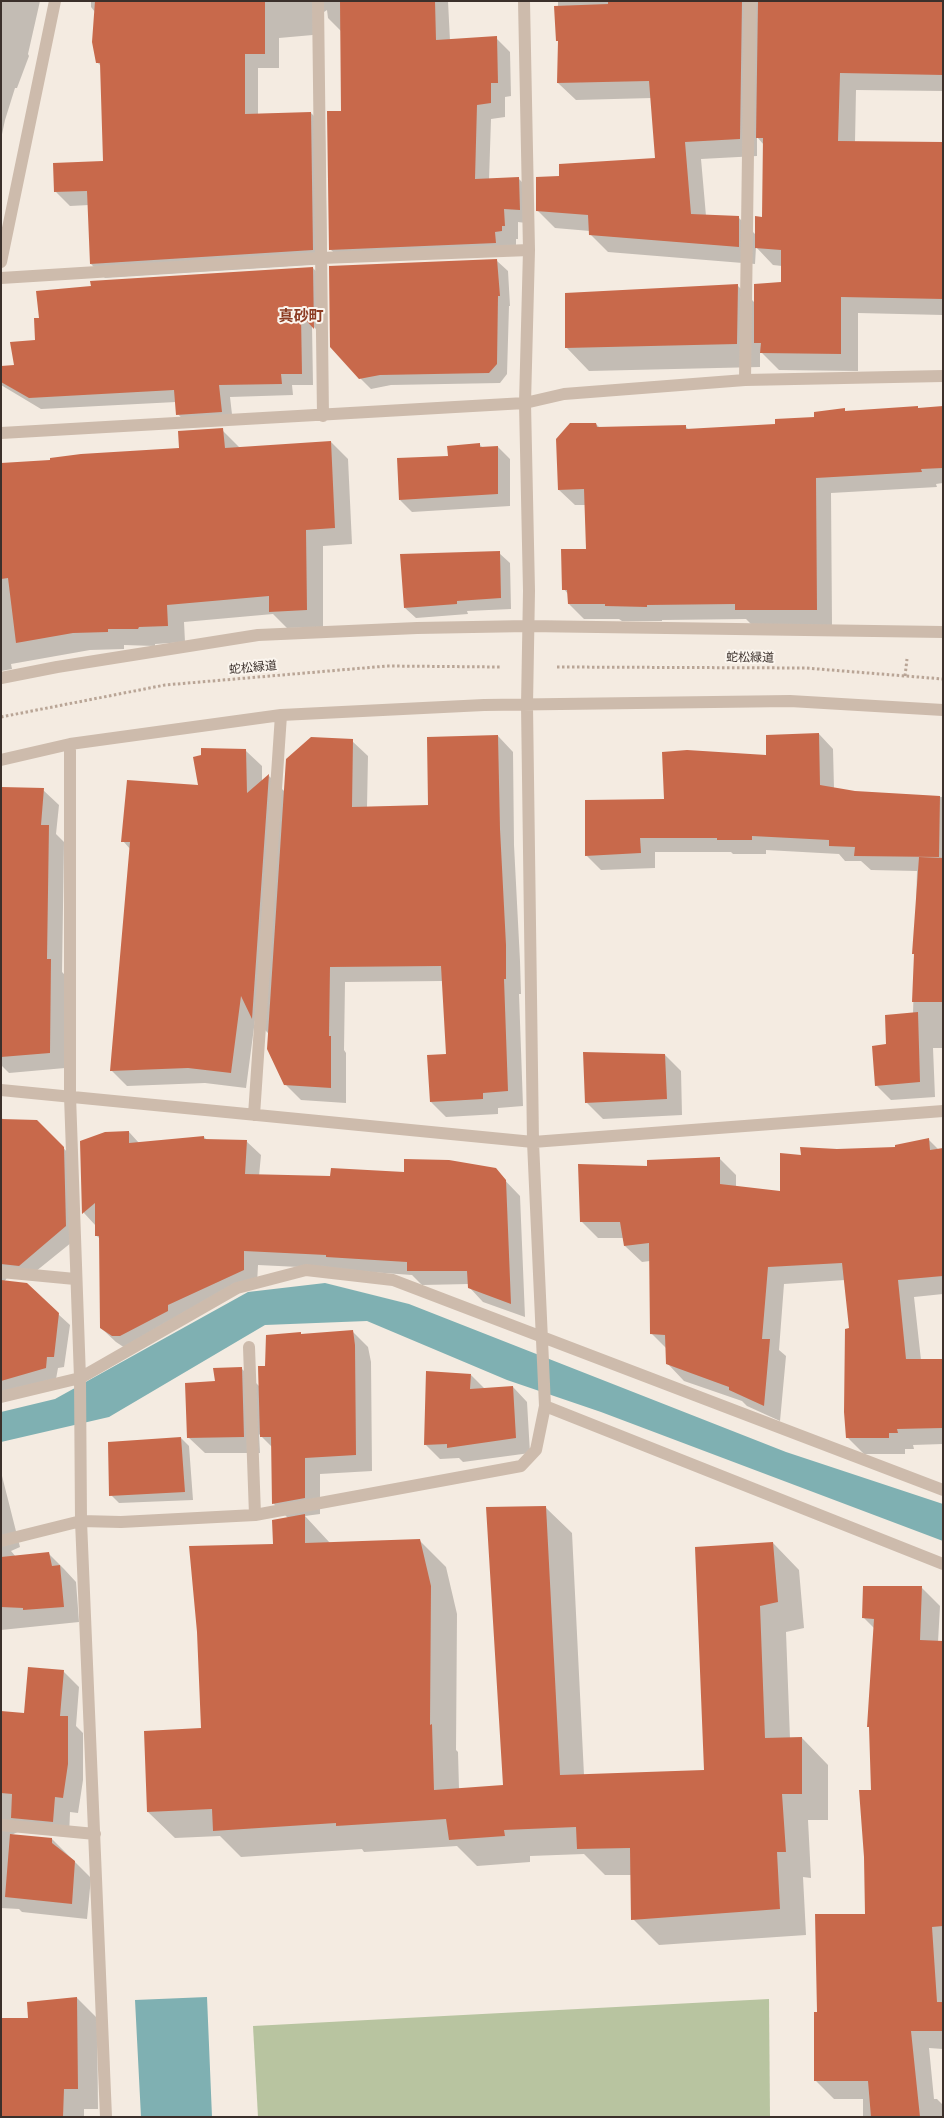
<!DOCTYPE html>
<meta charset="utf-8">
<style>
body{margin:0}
#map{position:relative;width:944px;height:2118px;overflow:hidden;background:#f4ebe1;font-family:Overpass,sans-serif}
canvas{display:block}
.frame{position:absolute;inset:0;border:2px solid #3b302b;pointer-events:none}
</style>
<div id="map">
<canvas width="944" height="2118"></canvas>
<div class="frame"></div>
</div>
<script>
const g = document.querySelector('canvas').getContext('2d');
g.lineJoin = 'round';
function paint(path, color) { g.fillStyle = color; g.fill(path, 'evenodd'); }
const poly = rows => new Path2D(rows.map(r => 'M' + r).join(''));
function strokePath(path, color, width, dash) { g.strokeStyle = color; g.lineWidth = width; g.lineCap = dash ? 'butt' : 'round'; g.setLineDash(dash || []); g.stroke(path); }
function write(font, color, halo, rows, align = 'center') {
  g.font = font + ' Overpass,"Noto Sans JP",sans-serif'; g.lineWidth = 4; g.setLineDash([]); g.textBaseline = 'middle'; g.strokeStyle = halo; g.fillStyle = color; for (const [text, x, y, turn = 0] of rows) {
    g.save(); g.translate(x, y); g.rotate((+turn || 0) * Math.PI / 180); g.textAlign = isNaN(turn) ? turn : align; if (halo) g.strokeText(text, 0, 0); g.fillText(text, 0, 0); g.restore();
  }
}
const green = poly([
 [769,1999,770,2117,258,2117,253,2026]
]);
const water = poly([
 [325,1283,409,1304,786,1452,943,1504,943,1541,601,1412,507,1380,367,1321,265,1325,109,1417,1,1442,1,1412,55,1399,248,1292],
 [207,1997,212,2117,141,2117,135,2000]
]);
const shadow = poly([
 [1,1,40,1,28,54,29,56,17,88,15,88,5,120,1,139],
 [91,1,448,1,450,41,496,38,510,52,511,96,505,97,505,117,491,119,489,180,519,179,533,193,534,224,518,222,518,239,516,239,516,245,345,263,330,249,342,112,342,32,328,18,327,10,324,12,324,34,279,38,279,68,258,68,258,114,311,113,325,127,327,264,105,278,91,264,89,205,70,206,56,192,54,164,104,162,102,67,97,62,95,12,91,7],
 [558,1,943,1,943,124,943,91,856,90,855,142,943,143,943,315,858,313,858,371,779,370,760,351,760,367,589,371,566,347,738,286,755,303,782,284,782,266,773,265,756,247,755,264,608,252,590,234,590,231,555,228,538,211,561,177,656,159,652,98,576,100,558,83],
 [757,137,764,145,763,218,756,235,738,217,706,216,701,159,757,156],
 [497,261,508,271,510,306,509,306,507,374,500,383,391,385,371,389,360,378],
 [313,268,324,280,325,338,312,325,313,385,292,385,293,395,230,397,233,423,189,426,178,414,176,402,41,409,1,385,1,367,16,366,37,341],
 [943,407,943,483,936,484,937,487,831,493,832,625,752,625,746,619,662,620,662,621,622,621,619,619,584,619,569,604,568,594,564,589,587,550,585,505,575,505,559,490,596,424,600,428,685,426,689,430,776,425,815,418,844,410,846,412],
 [222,430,240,448,331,442,348,459,352,544,323,546,323,627,287,628,273,614,184,622,185,642,155,644,155,646,124,645,124,649,90,650,11,664,12,669,1,671,1,464,52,461,181,449],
 [479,444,483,448,498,447,510,459,510,506,412,512,400,500,450,458],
 [499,553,510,563,511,609,467,611,468,614,416,618,405,608],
 [819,734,833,749,834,789,855,793,943,797,943,1048,933,1048,935,1097,891,1100,876,1085,887,1045,913,1014,917,871,871,870,861,861,845,861,839,854,766,850,766,854,733,854,731,852,655,852,655,868,601,870,586,855,666,801],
 [498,736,513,752,514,845,520,961,521,994,519,994,523,1106,498,1108,498,1114,446,1117,431,1102,447,1055,443,981,345,982,344,1050,346,1053,346,1103,301,1100,285,1084,269,1034,255,1020,246,1088,205,1083,127,1086,111,1070,131,850,123,841,199,787,246,751,262,766,262,782,269,776,285,792,352,741,368,756,367,807,430,806],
 [1,788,43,790,59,805,56,834,64,842,62,972,65,975,65,1068,9,1073,1,1065],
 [665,1055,681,1071,682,1115,603,1119,587,1103],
 [1,1118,5,1120,37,1121,74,1159,77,1238,30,1276,9,1275,4,1282,58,1314,70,1325,64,1367,58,1368,56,1379,1,1395],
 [129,1132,139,1143,204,1137,207,1140,246,1141,261,1155,259,1176,331,1178,495,1170,520,1196,525,1317,483,1302,469,1287,469,1284,422,1285,412,1275,342,1270,340,1269,258,1265,257,1284,128,1350,116,1342,101,1328,100,1239,96,1235,96,1226,84,1213,81,1142],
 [928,1139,939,1150,943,1150,943,1294,914,1297,921,1360,943,1362,943,1444,913,1445,914,1449,905,1449,905,1454,864,1454,847,1437,850,1329,845,1280,784,1284,779,1350,786,1356,780,1421,747,1406,742,1401,684,1381,668,1364,667,1349,651,1333,650,1261,642,1262,625,1246,624,1238,598,1238,581,1221,649,1167,719,1158,736,1175,736,1187,782,1192,803,1156,837,1150,896,1148],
 [352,1331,368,1347,371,1362,372,1471,320,1474,320,1514,305,1516,330,1543,419,1540,446,1567,457,1614,456,1750,458,1752,459,1789,504,1786,545,1507,572,1533,584,1775,706,1771,773,1543,799,1570,804,1628,786,1632,790,1739,802,1738,828,1765,828,1820,808,1820,811,1878,803,1877,806,1935,659,1945,633,1919,632,1875,605,1875,584,1854,530,1856,530,1862,477,1866,457,1846,364,1852,362,1849,241,1857,220,1836,175,1838,148,1812,202,1729,274,1545,288,1518,273,1503,272,1447,259,1434,260,1453,205,1453,188,1437,216,1382,241,1368,260,1387,266,1367,302,1336],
 [471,1375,485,1389,513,1387,527,1402,530,1453,463,1462,459,1458,440,1459,425,1444],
 [181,1438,189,1446,193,1500,119,1503,111,1495],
 [1,1472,20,1547,11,1551,16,1557,48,1553,64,1569,76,1582,79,1622,1,1630],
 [921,1587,940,1606,938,1642,943,1642,943,2049,929,2048,934,2099,937,2099,943,2105,943,2117,863,2117,863,2099,834,2099,816,2081,818,2013,866,1915,872,1791,875,1629,864,1618],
 [63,1671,79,1687,76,1726,83,1733,83,1780,78,1813,70,1812,69,1837,18,1832,11,1835,52,1839,91,1878,87,1919,22,1912,19,1909,1,1908,1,1713,25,1714],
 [77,1998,97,2018,98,2109,84,2109,84,2117,1,2117,29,2020]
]);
const building = poly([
 [95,1,265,1,265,54,245,54,245,114,311,112,313,250,90,264,87,191,54,192,53,163,103,161,100,63,96,63,92,42],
 [340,1,435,1,436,40,497,36,498,83,491,83,491,103,477,105,475,179,519,177,520,210,504,209,505,226,502,226,502,231,495,232,496,243,329,250,327,111,341,111],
 [608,1,742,1,740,139,685,142,691,214,739,216,739,247,589,235,588,215,536,211,536,177,559,176,559,164,655,158,649,81,557,83,558,41,556,41,554,6,608,4],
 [758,1,943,1,943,75,840,73,838,141,943,142,943,299,841,297,841,354,760,353,761,343,754,343,754,284,781,282,781,250,755,248,755,216,762,217,763,138,756,138],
 [497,259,500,296,498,296,497,364,489,373,380,375,359,379,330,347,329,266],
 [313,267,314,329,301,315,302,374,281,374,282,384,219,385,222,412,176,415,174,390,29,398,1,382,1,366,14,365,10,342,35,340,34,318,39,318,36,291,91,286,90,281],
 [738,284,737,344,565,348,565,293],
 [918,406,918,408,943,406,943,468,921,469,922,472,816,478,817,610,735,610,735,604,647,605,647,607,605,606,605,604,568,604,567,590,562,590,561,549,586,549,584,489,558,490,556,439,570,423,596,423,597,427,686,425,686,429,775,424,775,419,814,417,814,412,845,408,845,411],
 [223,428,225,448,331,441,335,528,306,530,307,610,269,612,269,596,167,605,168,626,139,627,138,629,108,629,108,632,73,633,16,643,8,578,1,579,1,463,50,460,50,458,81,454,179,448,178,431],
 [480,443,480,447,498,446,498,494,399,500,397,458,448,456,447,446],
 [500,551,501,598,457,601,457,604,404,608,400,554],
 [819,733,820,785,855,791,940,796,939,857,854,856,855,847,829,846,829,840,752,836,752,840,717,840,717,838,640,838,641,853,585,856,585,800,664,799,662,752,687,750,766,755,766,735],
 [498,735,500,829,506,945,506,979,504,979,508,1091,483,1093,483,1099,430,1102,427,1055,446,1054,441,966,330,967,329,1036,331,1036,331,1088,284,1085,267,1049,286,759,311,737,353,739,352,807,428,805,427,737],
 [201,748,246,749,247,793,269,774,252,1019,241,996,231,1073,188,1068,110,1071,130,842,121,842,127,780,198,785,193,757,201,755],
 [1,787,44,788,41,825,49,825,47,959,51,959,50,1053,1,1057],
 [919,857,943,858,943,1002,912,1002,914,954,912,954],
 [918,1012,920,1082,875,1086,872,1046,886,1044,885,1015],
 [583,1052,665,1054,667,1099,585,1103],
 [1,1119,37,1120,64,1147,66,1226,19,1266,1,1264],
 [129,1131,129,1143,204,1136,204,1139,247,1140,245,1174,330,1176,331,1168,404,1172,404,1159,449,1160,496,1168,506,1180,511,1304,468,1288,467,1271,407,1271,407,1262,326,1257,326,1255,244,1251,244,1270,168,1305,168,1311,120,1336,112,1336,100,1328,99,1236,95,1236,95,1203,82,1214,80,1141,105,1132],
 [929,1138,930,1150,943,1148,943,1276,898,1280,906,1359,942,1359,943,1428,897,1429,898,1433,889,1433,889,1438,846,1438,844,1412,845,1329,849,1328,842,1263,768,1267,762,1339,770,1339,764,1406,729,1390,729,1387,666,1364,665,1335,650,1334,649,1243,624,1246,620,1222,580,1222,578,1164,647,1166,647,1160,720,1157,720,1184,780,1191,780,1153,801,1155,800,1147,837,1149,895,1147,895,1145],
 [1,1280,27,1283,59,1313,54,1357,47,1357,46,1368,1,1381],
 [353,1330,355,1345,356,1455,305,1458,305,1498,272,1504,271,1437,260,1437,258,1366,265,1366,266,1335,301,1332,301,1334],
 [242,1367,244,1437,187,1438,185,1383,215,1381,213,1368],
 [426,1371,471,1374,470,1389,513,1386,516,1438,447,1448,447,1444,424,1445],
 [181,1437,185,1492,109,1496,108,1442],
 [546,1506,560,1775,704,1770,695,1547,773,1542,778,1602,760,1606,765,1738,802,1737,802,1794,782,1794,786,1852,777,1852,780,1909,631,1920,630,1848,577,1849,576,1827,504,1830,505,1836,449,1840,446,1819,336,1826,336,1823,213,1831,212,1809,147,1812,144,1731,201,1728,197,1632,189,1546,273,1544,272,1520,305,1514,305,1543,420,1539,431,1586,430,1725,432,1724,434,1790,503,1785,486,1507],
 [49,1552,52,1566,60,1565,64,1607,23,1610,23,1608,1,1607,1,1557],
 [863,1586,922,1586,920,1640,943,1641,943,1926,932,1927,937,2002,943,2002,943,2031,911,2031,920,2117,871,2117,868,2081,814,2081,814,2012,817,2012,815,1914,865,1914,864,1857,859,1790,871,1790,869,1727,867,1727,874,1619,862,1618],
 [28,1667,64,1670,60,1716,68,1716,68,1764,63,1798,55,1797,53,1822,11,1818,12,1794,1,1793,1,1711,24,1713],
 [10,1834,52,1838,52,1843,75,1861,72,1904,5,1897],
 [77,1997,78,2089,64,2089,63,2117,1,2117,1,2018,28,2018,27,2002]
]);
const path = poly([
 [557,667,806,668,943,679],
 [905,676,907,659],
 [1,717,165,685,387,666,501,667]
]);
const minor = poly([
 [318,1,323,416],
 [1,262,55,1],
 [1,278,321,258,529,250],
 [745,380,750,1],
 [1,433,525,403,564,394,745,380,943,376],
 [1,678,57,667,258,635,417,628,528,626,943,632],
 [70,744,70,1096,80,1378,81,1521,106,2117],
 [1,760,70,744,281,715,484,705,790,701,943,710],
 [1,1090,533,1142,943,1111],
 [254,1115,281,715],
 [1,1272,75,1279],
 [249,1347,255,1515],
 [1,1397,80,1378,237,1288,306,1270,393,1280,943,1490],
 [545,1406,943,1564],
 [1,1541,81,1521,121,1522,255,1515,521,1466,536,1450,545,1406,533,1142,527,705,529,591,525,403,529,250,524,1],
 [1,1825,95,1834]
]);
const streetNames = [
 ["蛇松緑道",750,659,1],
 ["蛇松緑道",253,669,-5]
];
const quarterNames = [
 ["真砂町",301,318]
];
paint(green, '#b8c4a0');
paint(water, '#7fb0b2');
paint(shadow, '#0003');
paint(building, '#c8694b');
strokePath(path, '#b9a596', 3, [2.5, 2.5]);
strokePath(minor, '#cdbbac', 12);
write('12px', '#3b302b', '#fbf5ee', streetNames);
write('bold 15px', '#8c3b22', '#fbf5ee', quarterNames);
</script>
